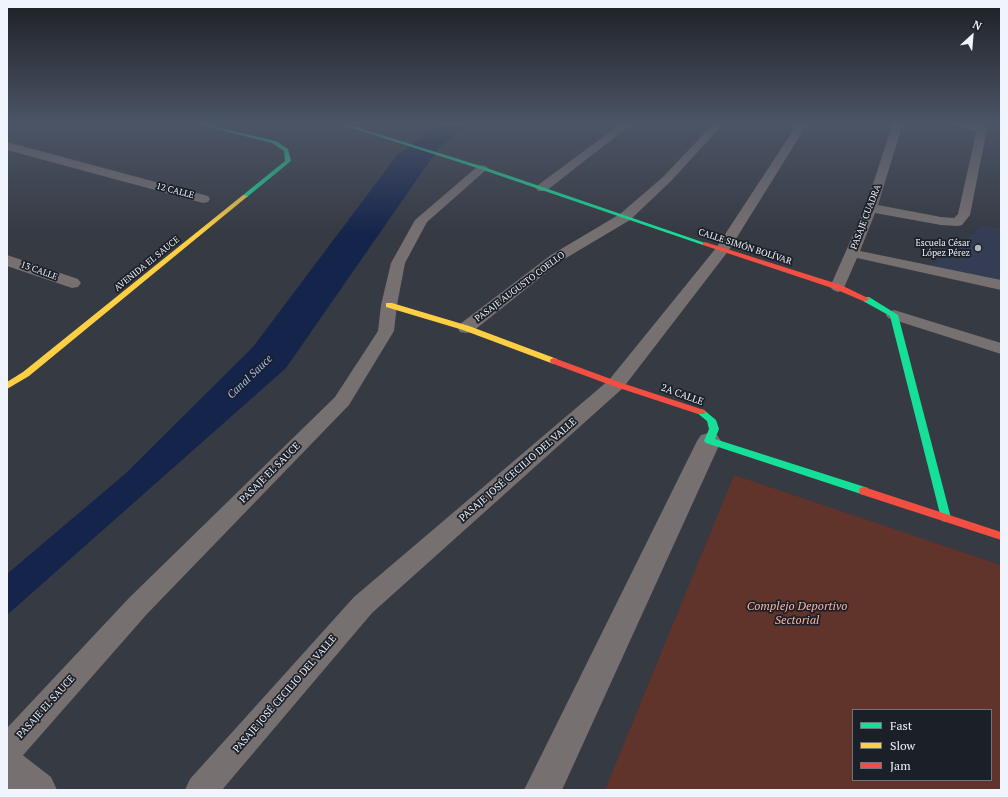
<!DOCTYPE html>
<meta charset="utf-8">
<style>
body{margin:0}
#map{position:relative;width:1008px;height:797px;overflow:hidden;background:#363a43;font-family:"PT Serif",serif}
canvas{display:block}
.frame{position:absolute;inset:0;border:8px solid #f0f4fd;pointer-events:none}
.legend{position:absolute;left:852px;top:709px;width:140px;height:72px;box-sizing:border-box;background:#1b1f27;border:1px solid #70747d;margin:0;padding:5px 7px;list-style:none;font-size:12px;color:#f0f4fd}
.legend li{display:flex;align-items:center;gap:8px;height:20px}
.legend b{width:20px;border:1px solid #70747d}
.north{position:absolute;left:952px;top:16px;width:40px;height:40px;-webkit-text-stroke:3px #1b1f27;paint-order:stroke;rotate:26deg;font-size:11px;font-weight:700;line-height:16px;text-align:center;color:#f0f4fd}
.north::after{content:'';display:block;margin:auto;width:14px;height:18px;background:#f0f4fd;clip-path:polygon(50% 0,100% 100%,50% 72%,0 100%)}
</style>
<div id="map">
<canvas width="1008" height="797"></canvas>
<div class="frame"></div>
<ul class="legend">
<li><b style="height:5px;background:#16e098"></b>Fast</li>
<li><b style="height:5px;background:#ffcf43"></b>Slow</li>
<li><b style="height:5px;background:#f24e42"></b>Jam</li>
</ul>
<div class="north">N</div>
</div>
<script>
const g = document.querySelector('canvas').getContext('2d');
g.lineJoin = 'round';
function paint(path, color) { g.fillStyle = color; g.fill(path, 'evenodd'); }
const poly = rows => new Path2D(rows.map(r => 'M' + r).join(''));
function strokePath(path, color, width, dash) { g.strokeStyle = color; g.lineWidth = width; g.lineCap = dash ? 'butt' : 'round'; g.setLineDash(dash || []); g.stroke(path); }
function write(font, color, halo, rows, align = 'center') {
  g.font = font + ' "PT Serif",serif'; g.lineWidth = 3.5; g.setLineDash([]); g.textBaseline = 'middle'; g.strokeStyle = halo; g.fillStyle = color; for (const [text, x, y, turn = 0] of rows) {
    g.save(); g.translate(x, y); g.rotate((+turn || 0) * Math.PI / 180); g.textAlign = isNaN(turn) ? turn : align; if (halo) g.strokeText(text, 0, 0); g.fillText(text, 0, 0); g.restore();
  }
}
const built = poly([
 [984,225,1001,229,1001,280,931,266]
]);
const green = poly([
 [734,475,1001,565,1001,790,605,790],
 [853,710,991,710,991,780,853,780]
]);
const water = poly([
 [442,123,468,123,438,149,286,368,7,615,7,574,125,474,253,347,398,154]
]);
const lane = poly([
 [622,123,633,123,546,191,538,191,536,188,538,185,622,123],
 [714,123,724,123,671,181,630,220,561,261,472,332,466,333,460,332,458,328,460,324,551,255,620,214,663,177,714,123],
 [798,123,808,123,729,250,623,388,372,613,222,790,185,790,190,779,354,597,609,380,716,248,798,123],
 [893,123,903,123,878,205,941,217,954,218,958,214,977,129,978,127,986,127,987,129,970,215,962,225,957,226,941,225,875,213,860,251,1001,280,1001,290,857,258,843,290,838,292,833,290,830,287,865,208,893,123],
 [482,165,486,166,488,168,486,170,427,222,405,263,397,305,394,331,349,405,147,614,18,761,7,765,7,728,129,598,335,397,378,331,381,305,391,263,415,220,478,166,482,165],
 [894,310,1001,343,1001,354,888,318,886,315,888,312,894,310]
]);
const street = poly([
 [952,123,971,123,986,127,988,129,986,131,982,133,954,125,952,123],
 [7,142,208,196,210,199,208,202,203,203,7,150,7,142],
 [7,255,78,279,81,283,78,287,72,288,7,266,7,255],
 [709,433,717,435,721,441,562,790,524,790,697,441,701,435,709,433],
 [7,748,20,753,51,777,57,790,7,789,7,748]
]);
const fast = poly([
 [192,123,199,123,276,141,288,149,291,161,247,197,243,197,243,195,285,161,284,151,272,143,192,123],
 [337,123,343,123,484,167,708,244,703,245,480,169,337,123],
 [863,297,869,297,898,315,951,518,950,521,946,522,942,521,941,518,890,316,863,301,863,297],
 [701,409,704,410,716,420,719,429,715,439,868,488,869,491,868,494,864,495,706,443,704,441,709,429,707,421,696,412,701,409]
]);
const slow = poly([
 [243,195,248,196,29,376,7,389,7,382,23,372,243,195],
 [386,303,392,303,469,326,557,359,558,361,554,364,551,363,463,330,386,307,386,303]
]);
const jam = poly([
 [705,242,841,285,870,299,866,301,863,301,835,289,703,245,702,244,705,242],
 [554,358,619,382,704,410,706,412,704,414,698,414,613,386,551,363,550,361,551,359,554,358],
 [864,487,1001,532,1001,540,860,494,859,491,860,488,864,487]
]);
const markers = [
 [978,248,4,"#afb3bc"]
];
const farStreetnames = [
 ["12 CALLE",175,191,15],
 ["PASAJE CUADRA",866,217,-69],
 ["CALLE SIMÓN BOLÍVAR",745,247,18],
 ["AVENIDA EL SAUCE",147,264,-39],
 ["13 CALLE",39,271,20],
 ["PASAJE AUGUSTO COELLO",520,287,-37]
];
const farPoinames = [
 ["Escuela César",970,243],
 ["López Pérez",970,253]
];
const streetNames = [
 ["2A CALLE",682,395,20],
 ["PASAJE JOSÉ CECILIO DEL VALLE",518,470,-41],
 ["PASAJE EL SAUCE",270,473,-45],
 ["PASAJE JOSÉ CECILIO DEL VALLE",285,694,-49],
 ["PASAJE EL SAUCE",46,707,-48]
];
const waterNames = [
 ["Canal Sauce",250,377,-44]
];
const nearParknames = [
 ["Complejo Deportivo",797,607],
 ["Sectorial",797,621]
];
paint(built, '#343d53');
paint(green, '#60332b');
paint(water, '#15244b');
paint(lane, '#777071');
paint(street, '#777071');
paint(fast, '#16e098');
paint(slow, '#ffcf43');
paint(jam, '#f24e42');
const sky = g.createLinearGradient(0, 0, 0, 234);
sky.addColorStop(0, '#1e2025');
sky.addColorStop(0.53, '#4c5566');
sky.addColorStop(1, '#4c556600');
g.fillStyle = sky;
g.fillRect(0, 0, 1008, 234);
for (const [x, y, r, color] of markers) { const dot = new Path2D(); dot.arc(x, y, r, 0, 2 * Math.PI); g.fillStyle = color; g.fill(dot); strokePath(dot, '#1b1f27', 1.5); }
write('9px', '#f0f4fd', '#1b1f27', farStreetnames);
write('9px', '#f0f4fd', '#1b1f27', farPoinames, 'right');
write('10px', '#f0f4fd', '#1b1f27', streetNames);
write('italic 11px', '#a3bef9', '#1b1f27', waterNames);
write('italic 12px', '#fdb4a3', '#1b1f27', nearParknames);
</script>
